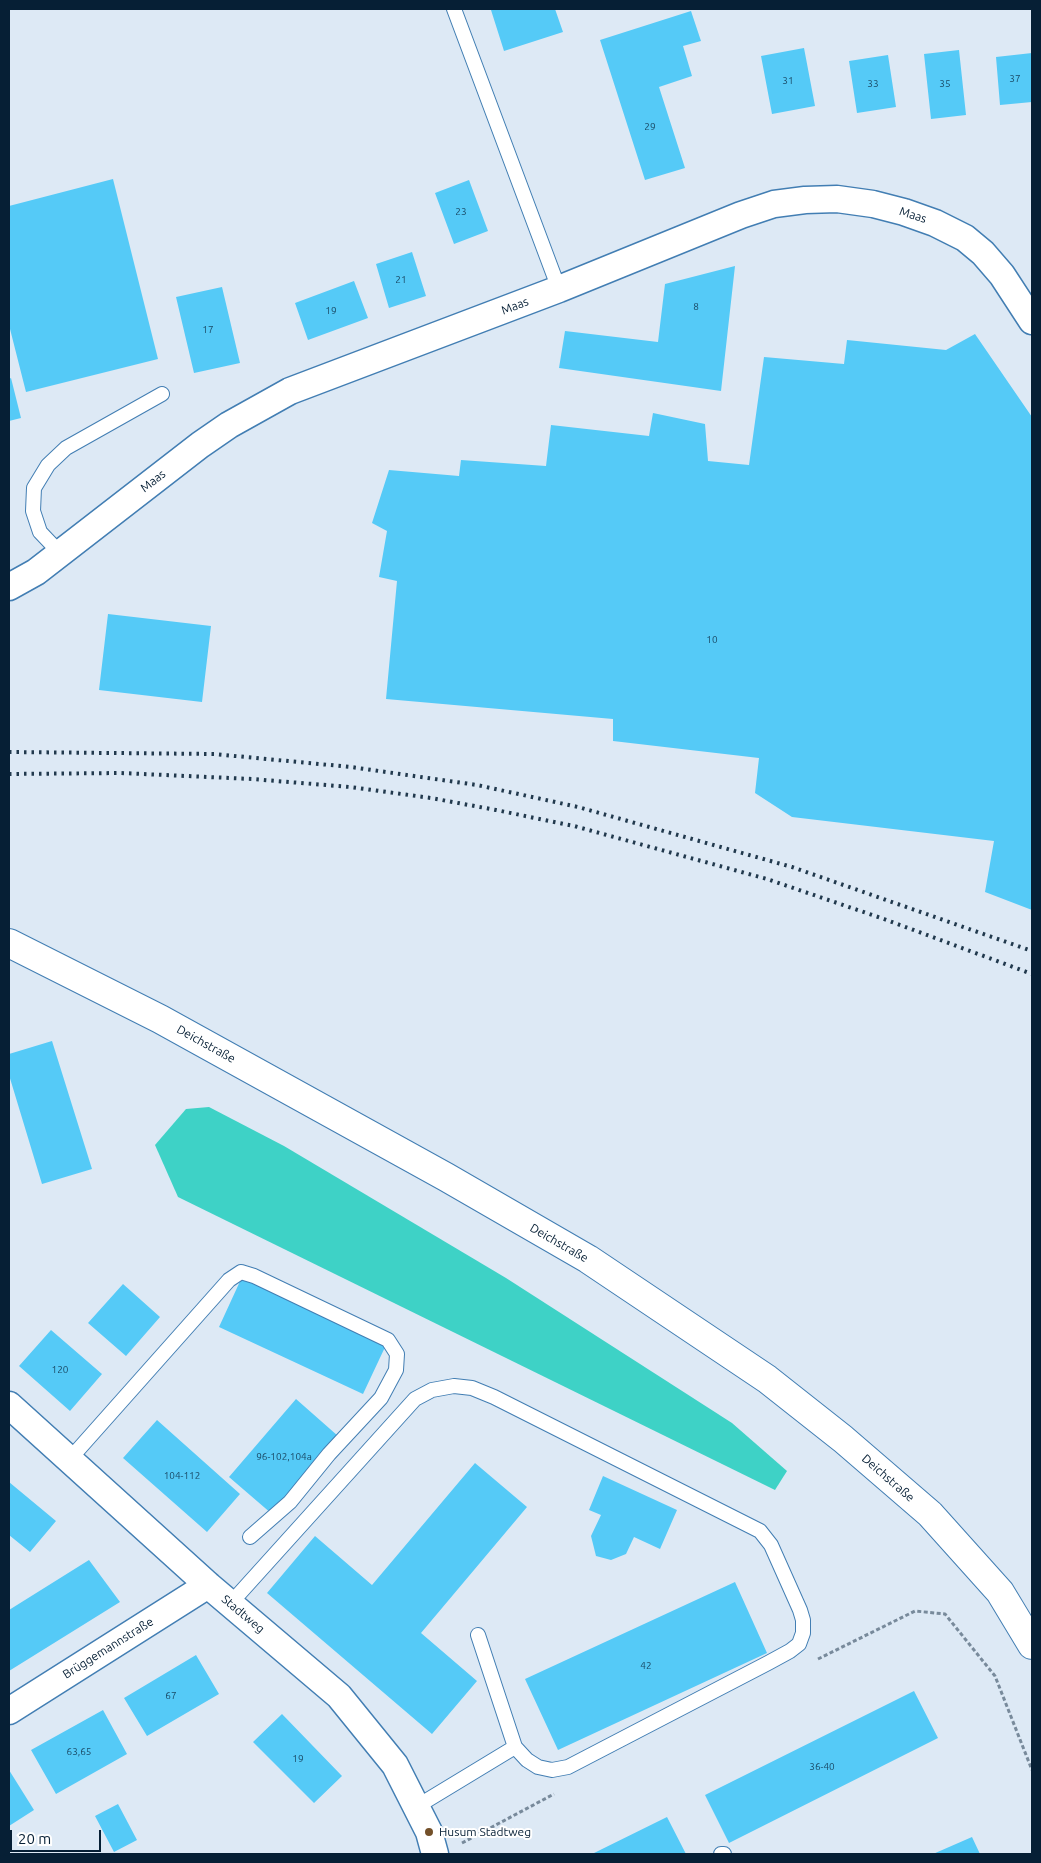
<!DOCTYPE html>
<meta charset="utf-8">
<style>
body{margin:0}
#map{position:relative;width:1041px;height:1863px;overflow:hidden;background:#dde9f5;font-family:Ubuntu,sans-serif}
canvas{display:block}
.frame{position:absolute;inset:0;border:10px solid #061f35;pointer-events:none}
.scale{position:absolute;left:10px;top:1830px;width:91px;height:22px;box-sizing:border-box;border:2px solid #061f35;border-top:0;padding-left:6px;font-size:15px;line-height:18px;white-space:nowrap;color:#061f35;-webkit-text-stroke:4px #fff;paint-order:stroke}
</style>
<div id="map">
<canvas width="1041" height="1863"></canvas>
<div class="frame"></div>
<div class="scale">20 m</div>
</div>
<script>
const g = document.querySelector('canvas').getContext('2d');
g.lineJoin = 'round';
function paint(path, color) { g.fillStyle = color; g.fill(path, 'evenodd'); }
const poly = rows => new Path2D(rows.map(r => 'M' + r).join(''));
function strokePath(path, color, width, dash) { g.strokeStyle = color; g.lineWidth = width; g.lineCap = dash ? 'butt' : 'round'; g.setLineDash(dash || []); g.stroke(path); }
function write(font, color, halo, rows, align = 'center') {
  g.font = font + ' Ubuntu,sans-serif'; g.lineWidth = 4; g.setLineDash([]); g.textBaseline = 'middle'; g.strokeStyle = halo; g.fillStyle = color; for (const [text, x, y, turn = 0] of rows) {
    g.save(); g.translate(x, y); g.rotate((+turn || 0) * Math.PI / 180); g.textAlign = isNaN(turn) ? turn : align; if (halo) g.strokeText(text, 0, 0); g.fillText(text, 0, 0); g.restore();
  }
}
const water = poly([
 [209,1107,284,1146,506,1278,732,1423,787,1471,775,1490,178,1197,155,1145,186,1109]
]);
const building = poly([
 [493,9,555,9,563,32,504,51,491,10],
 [691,11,701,41,683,46,692,76,659,87,685,168,645,180,600,40],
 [804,48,815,106,772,114,761,56],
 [959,50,966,115,931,119,924,54],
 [1032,53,1032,102,1000,105,996,57],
 [888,55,896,107,857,113,849,61],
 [113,179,158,359,26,392,9,325,9,206],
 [469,180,488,231,454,244,435,193],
 [412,252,426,296,389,308,376,264],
 [735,266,721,391,559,368,565,331,658,342,665,284],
 [354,281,368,318,308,340,295,303],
 [222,287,240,363,194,373,176,297],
 [975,334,1032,417,1032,910,985,892,994,841,792,817,755,793,759,758,613,741,613,719,386,699,397,581,379,577,387,531,372,523,389,470,459,476,461,460,546,466,551,425,649,436,653,413,705,424,708,461,749,465,764,357,844,364,847,340,946,350],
 [11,378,21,418,9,421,9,379],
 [108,614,211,626,202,702,99,690],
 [52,1041,92,1169,42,1184,9,1075,9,1054],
 [242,1277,386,1345,363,1394,219,1327],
 [123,1284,160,1317,126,1356,88,1323],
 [51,1330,102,1374,70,1411,19,1366],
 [296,1399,338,1436,272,1514,229,1477],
 [157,1420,240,1494,207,1532,123,1458],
 [475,1463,527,1507,421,1633,477,1681,432,1734,267,1593,315,1536,372,1585],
 [603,1476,677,1510,660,1549,634,1537,626,1554,611,1560,596,1556,591,1536,601,1515,589,1510],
 [9,1482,56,1521,30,1552,9,1535],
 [89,1560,120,1602,9,1671,9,1610],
 [735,1582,767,1653,558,1750,525,1679],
 [196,1655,219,1694,147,1736,124,1698],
 [914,1691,938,1738,729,1843,705,1795],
 [103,1710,127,1754,56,1794,31,1750],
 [282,1714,342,1776,314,1803,253,1742],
 [9,1770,34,1810,9,1826],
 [118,1804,137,1840,114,1852,95,1816],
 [667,1817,686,1854,592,1854],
 [972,1837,980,1854,933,1854]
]);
const path = poly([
 [818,1659,915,1611,945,1614,995,1676,1032,1770],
 [462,1843,554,1794]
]);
const lane = poly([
 [454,9,559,289],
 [60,553,40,532,33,511,34,488,48,465,66,448,162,394],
 [69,1460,229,1280,241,1272,254,1276,388,1340,397,1354,396,1370,381,1398,329,1454,290,1502,250,1537],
 [230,1604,415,1399,432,1390,454,1386,472,1388,494,1397,760,1531,771,1545,800,1610,803,1620,803,1633,799,1644,790,1651,768,1663,568,1767,552,1770,538,1767,527,1760,515,1747],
 [416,1807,515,1747,478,1635],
 [721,1854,724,1854]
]);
const street = poly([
 [9,587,36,572,200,445,229,425,290,391,559,289,741,215,774,204,805,200,837,199,873,204,904,212,935,223,965,238,983,253,1002,275,1032,321],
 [9,1405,208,1585,339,1696,395,1765,429,1832,435,1854],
 [9,1711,208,1585]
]);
const secondary = poly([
 [9,943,160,1019,446,1177,588,1259,767,1379,843,1439,930,1514,1000,1592,1032,1645]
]);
const rail = poly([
 [9,752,214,754,351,767,477,785,578,807,792,867,1032,951],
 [9,774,121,773,252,779,350,787,431,798,496,810,574,826,767,879,884,919,1032,974]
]);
const markers = [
 [429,1832,5,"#735029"]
];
const numberNames = [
 ["37",1015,79],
 ["31",788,81],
 ["33",873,84],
 ["35",945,84],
 ["29",650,127],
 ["23",461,212],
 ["21",401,280],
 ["8",696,307],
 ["19",331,311],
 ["17",208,330],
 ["10",712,640],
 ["120",60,1370],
 ["96-102,104a",284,1457],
 ["104-112",182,1476],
 ["42",646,1666],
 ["67",171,1696],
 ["63,65",79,1752],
 ["19",298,1759],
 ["36-40",822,1767]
];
const streetNames = [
 ["Maas",913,215,18],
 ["Maas",515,306,-21],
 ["Maas",153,481,-38],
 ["Deichstraße",206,1044,29],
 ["Deichstraße",559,1243,30],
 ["Deichstraße",888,1478,41],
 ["Stadtweg",243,1614,40],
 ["Brüggemannstraße",108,1648,-32]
];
const poiNames = [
 ["Husum Stadtweg",439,1832]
];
paint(water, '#3ed2c6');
paint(building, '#55caf7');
strokePath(lane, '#427eb3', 16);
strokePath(street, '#427eb3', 29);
strokePath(secondary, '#427eb3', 30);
strokePath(path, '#788a9b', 3, [4, 2.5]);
strokePath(lane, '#fff', 14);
strokePath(street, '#fff', 26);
strokePath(secondary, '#fff', 28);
strokePath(rail, '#21394d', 4, [2.5, 5]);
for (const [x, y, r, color] of markers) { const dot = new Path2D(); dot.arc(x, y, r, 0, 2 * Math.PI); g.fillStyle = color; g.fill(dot); strokePath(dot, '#fff', 2); }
write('10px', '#1a4a66', null, numberNames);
write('12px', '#061f35', '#fff', streetNames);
write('12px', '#061f35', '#fff', poiNames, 'left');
</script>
